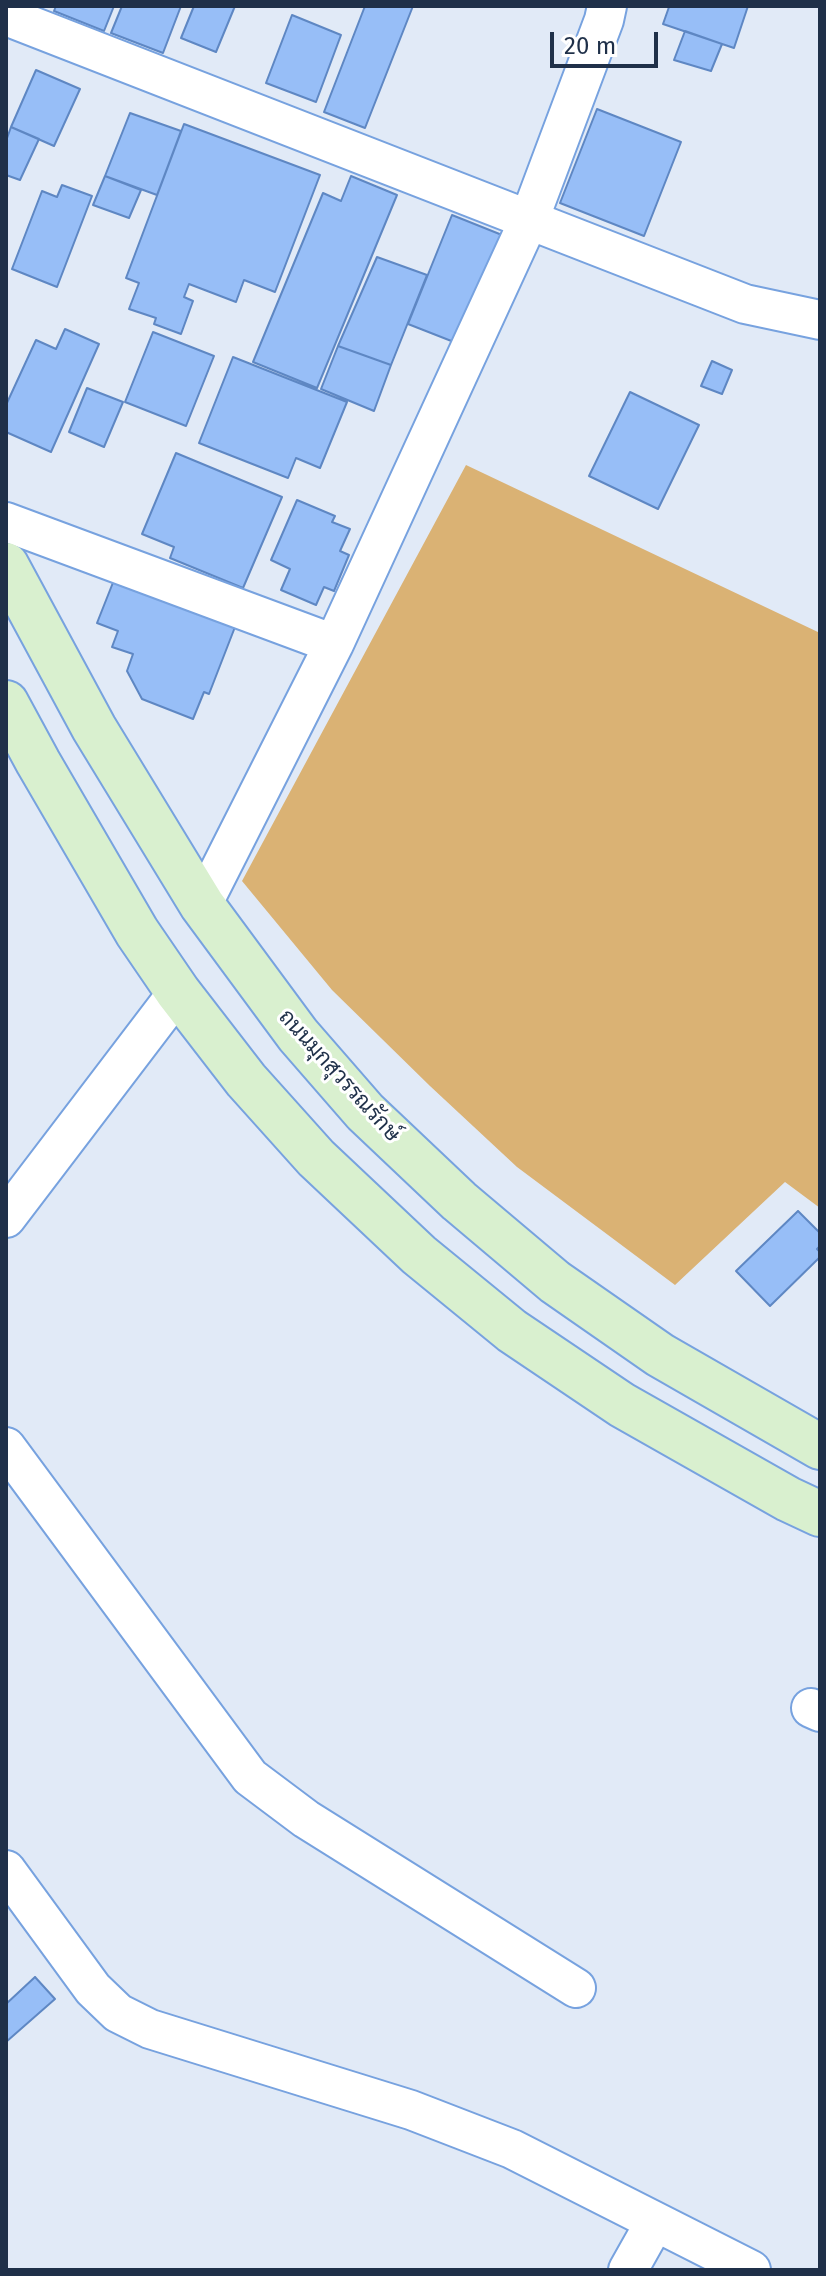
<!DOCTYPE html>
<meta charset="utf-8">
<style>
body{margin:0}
#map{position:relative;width:826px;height:2276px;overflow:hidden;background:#e1eaf7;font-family:"Fira Sans",sans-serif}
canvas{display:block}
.frame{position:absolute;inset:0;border:8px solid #1f3049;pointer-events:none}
.scale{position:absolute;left:550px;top:32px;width:108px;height:36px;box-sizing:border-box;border:4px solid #1f3049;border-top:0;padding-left:10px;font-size:24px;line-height:28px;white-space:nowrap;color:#1f3049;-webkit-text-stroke:6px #fff;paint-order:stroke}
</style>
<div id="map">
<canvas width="826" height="2276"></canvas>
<div class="frame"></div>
<div class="scale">20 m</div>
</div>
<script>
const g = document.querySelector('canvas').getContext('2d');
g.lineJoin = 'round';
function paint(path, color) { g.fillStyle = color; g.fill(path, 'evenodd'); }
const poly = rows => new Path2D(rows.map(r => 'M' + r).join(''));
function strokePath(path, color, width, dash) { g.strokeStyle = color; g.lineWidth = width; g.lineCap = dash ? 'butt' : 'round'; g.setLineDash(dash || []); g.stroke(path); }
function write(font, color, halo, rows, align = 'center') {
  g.font = font + ' "Fira Sans",Sarabun,sans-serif'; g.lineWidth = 6; g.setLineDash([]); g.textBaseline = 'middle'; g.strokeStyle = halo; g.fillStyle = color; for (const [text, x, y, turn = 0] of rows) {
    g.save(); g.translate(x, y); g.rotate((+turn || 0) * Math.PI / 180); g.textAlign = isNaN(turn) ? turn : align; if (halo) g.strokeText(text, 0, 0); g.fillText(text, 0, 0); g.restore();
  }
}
const green = poly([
 [466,465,820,633,820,1208,785,1182,675,1285,517,1167,430,1086,332,990,242,881]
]);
const building = poly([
 [56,6,114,6,104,31,54,11,56,6],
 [122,6,181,6,163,53,111,33,122,6],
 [194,6,235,6,216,52,181,38,194,6],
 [365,6,413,6,365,128,324,112,365,6],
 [666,6,748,6,734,48,663,24,669,7,666,6],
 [292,15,341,35,316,102,266,83,292,15],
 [685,31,722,44,711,71,674,60,685,31],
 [36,70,80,89,54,146,11,127,36,70],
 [597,109,681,142,644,236,560,203,597,109],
 [130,113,181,131,157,195,105,176,130,113],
 [184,124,320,175,275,292,244,280,236,302,189,284,184,297,193,301,181,334,154,324,156,318,129,309,139,283,126,278,184,124],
 [11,127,39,139,20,180,6,175,6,141,11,127],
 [105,176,141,190,129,218,93,205,105,176],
 [351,176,397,195,317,388,253,362,323,193,341,201,351,176],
 [62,185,92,196,57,287,12,269,42,191,57,197,62,185],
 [452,215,502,235,459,344,408,324,452,215],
 [377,257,427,275,391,365,338,346,377,257],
 [65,329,99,344,51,452,6,432,6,405,36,340,56,349,65,329],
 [153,332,214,356,186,426,125,402,153,332],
 [338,346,391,365,374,411,321,389,338,346],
 [233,357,347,402,320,468,296,458,288,478,199,443,233,357],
 [712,361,732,370,722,394,701,386,712,361],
 [87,388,123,402,104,447,69,432,87,388],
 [630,392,699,425,658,509,589,476,630,392],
 [176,453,282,497,243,588,170,558,174,547,142,534,176,453],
 [297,500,335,516,332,522,350,529,340,551,349,555,334,591,324,587,316,605,281,590,290,569,271,560,297,500],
 [114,580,235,627,209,694,204,692,193,719,142,699,127,671,133,654,112,647,118,631,97,623,114,580],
 [798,1211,820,1233,820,1246,817,1249,820,1252,820,1257,770,1306,736,1271,798,1211],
 [35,1977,55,1999,6,2042,6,2004,35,1977]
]);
const street = poly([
 [6,16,745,304,820,320],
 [6,522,334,644],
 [202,905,334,644,529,220,604,20,607,6],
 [6,1218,178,992],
 [6,1447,250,1777,306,1819,576,1988],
 [811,1708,820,1712],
 [6,1870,93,1989,118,2013,150,2029,411,2110,512,2149,751,2270],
 [628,2270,655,2222]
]);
const secondary = poly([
 [6,565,94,728,202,905,298,1035,365,1112,459,1201,555,1282,660,1355,820,1447],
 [6,703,38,762,137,932,178,992,246,1080,316,1158,419,1255,512,1331,622,1405,788,1499,820,1514]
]);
const streetNames = [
 ["ถนนมุกสุวรรณรักษ์",339,1076,48]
];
paint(green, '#dab274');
paint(building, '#97bef7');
strokePath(building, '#5e87c3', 2);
strokePath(street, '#77a2df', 42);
strokePath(secondary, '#77a2df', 48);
strokePath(street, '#fff', 38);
strokePath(secondary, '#d9f0cf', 44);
write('22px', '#1f3049', '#fff', streetNames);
</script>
